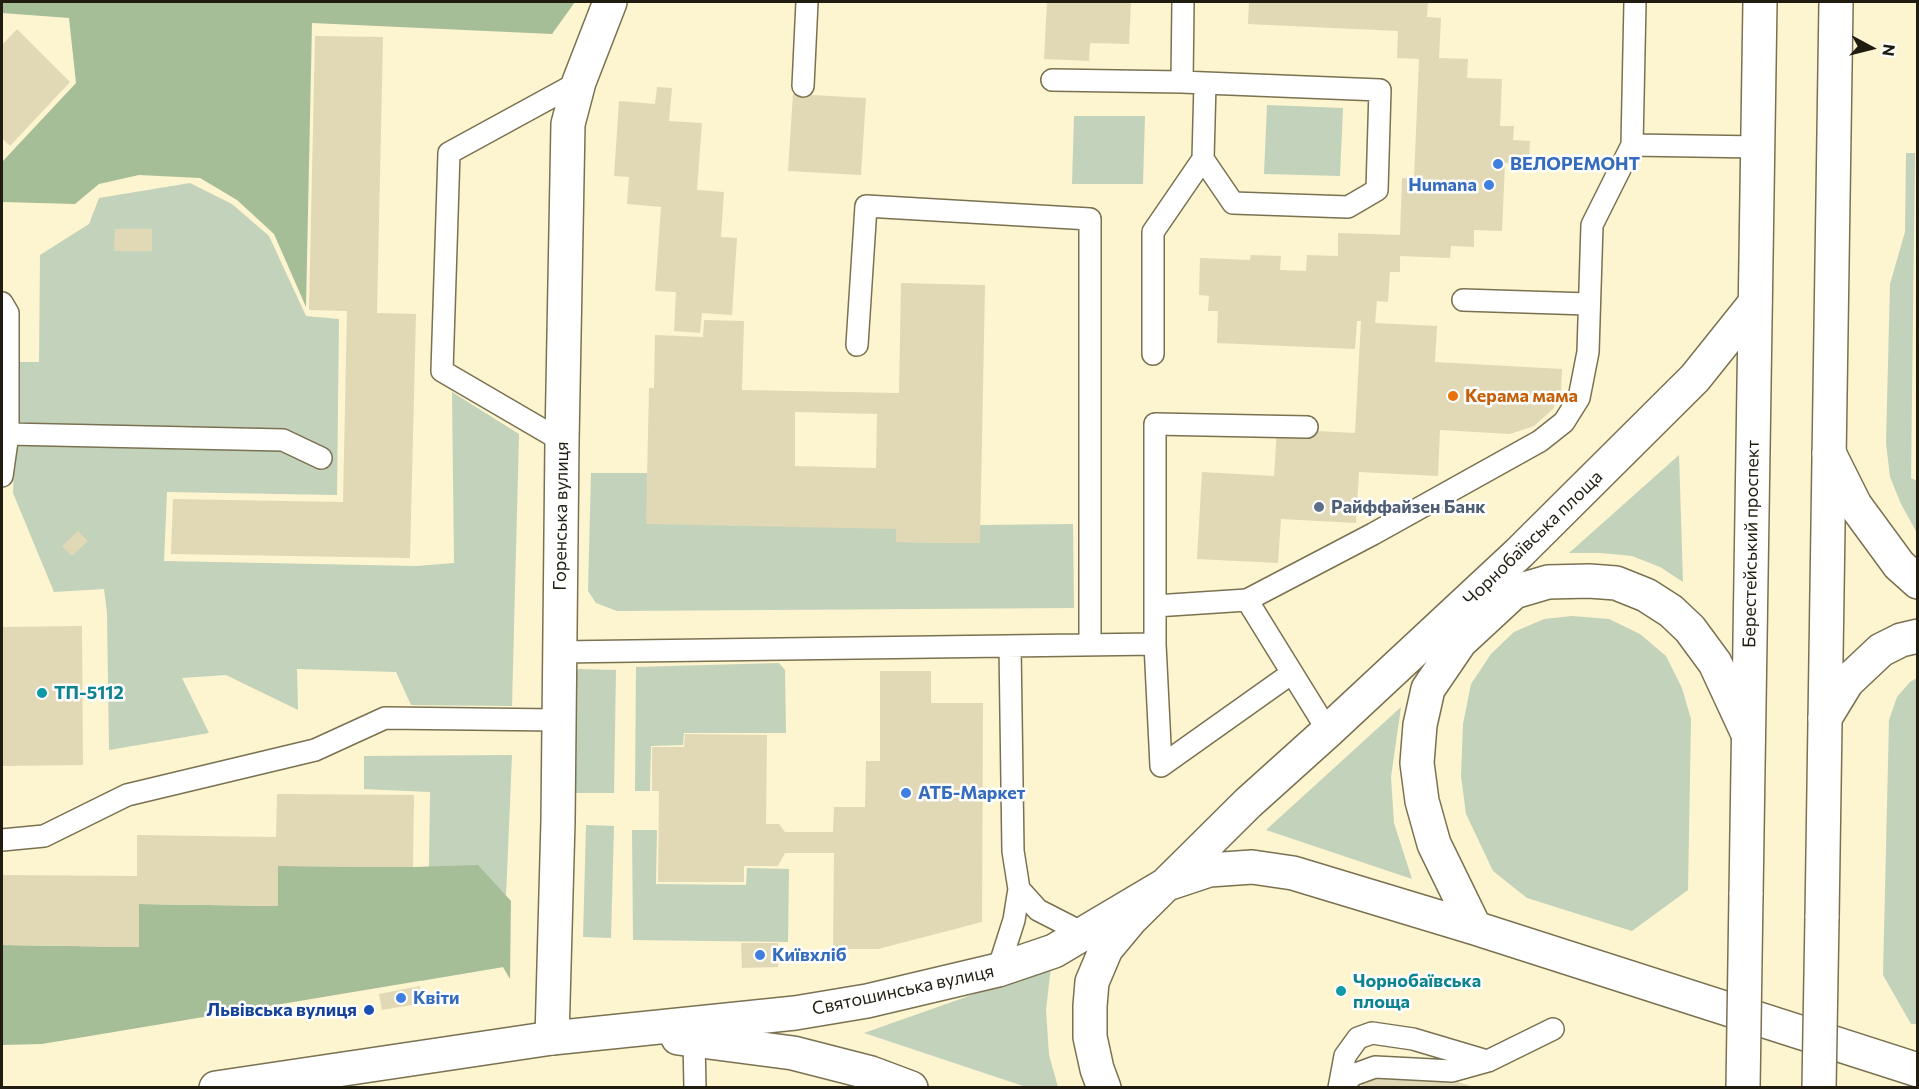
<!DOCTYPE html>
<meta charset="utf-8">
<style>
body{margin:0}
#map{position:relative;width:1919px;height:1089px;overflow:hidden;background:#fdf4d0;font-family:Commissioner,sans-serif}
canvas{display:block}
.frame{position:absolute;inset:0;border:3px solid #201d10;pointer-events:none}
.north{position:absolute;left:1841px;top:18px;width:60px;height:60px;-webkit-text-stroke:4px #fff;paint-order:stroke;rotate:97deg;font-size:16px;font-weight:700;line-height:24px;text-align:center;color:#201d10}
.north::after{content:'';display:block;margin:auto;width:21px;height:27px;background:#201d10;clip-path:polygon(50% 0,100% 100%,50% 72%,0 100%)}
</style>
<div id="map">
<canvas width="1919" height="1089"></canvas>
<div class="frame"></div>
<div class="north">N</div>
</div>
<script>
const g = document.querySelector('canvas').getContext('2d');
g.lineJoin = 'round';
function paint(path, color) { g.fillStyle = color; g.fill(path, 'evenodd'); }
const poly = rows => new Path2D(rows.map(r => 'M' + r).join(''));
function strokePath(path, color, width, dash) { g.strokeStyle = color; g.lineWidth = width; g.lineCap = dash ? 'butt' : 'round'; g.setLineDash(dash || []); g.stroke(path); }
function write(font, color, halo, rows, align = 'center') {
  g.font = font + ' Commissioner,sans-serif'; g.lineWidth = 5; g.setLineDash([]); g.textBaseline = 'middle'; g.strokeStyle = halo; g.fillStyle = color; for (const [text, x, y, turn = 0] of rows) {
    g.save(); g.translate(x, y); g.rotate((+turn || 0) * Math.PI / 180); g.textAlign = isNaN(turn) ? turn : align; if (halo) g.strokeText(text, 0, 0); g.fillText(text, 0, 0); g.restore();
  }
}
const green = poly([
 [1267,105,1343,108,1340,176,1264,174],
 [1074,116,1145,116,1143,184,1072,184],
 [1906,153,1915,153,1911,478,1917,481,1917,533,1901,504,1890,477,1886,443,1890,284,1905,232],
 [190,183,232,204,269,236,306,316,339,319,337,495,167,492,164,561,416,566,454,563,452,392,519,434,512,706,411,705,396,672,297,669,298,710,226,675,182,678,209,733,109,750,107,613,104,589,54,592,13,493,18,362,39,362,40,255,89,224,99,198],
 [1679,455,1683,582,1660,567,1632,556,1601,553,1569,553],
 [591,473,647,473,896,529,896,542,979,543,980,525,1073,524,1074,608,617,611,596,603,588,591],
 [1572,616,1609,619,1640,634,1666,656,1682,688,1691,719,1688,890,1632,931,1527,898,1493,871,1466,814,1461,776,1463,724,1471,684,1491,654,1514,632,1544,619],
 [779,663,785,670,786,733,684,733,683,745,651,746,650,791,635,791,636,667],
 [578,669,616,670,614,793,571,793,572,678],
 [1917,678,1918,1024,1911,1024,1883,975,1889,720,1897,697,1910,682],
 [1401,707,1391,777,1394,823,1412,879,1266,830],
 [512,755,503,967,421,981,429,862,430,792,364,789,364,756],
 [586,825,614,826,611,938,583,937],
 [632,830,657,830,656,884,746,885,747,868,789,869,788,942,633,940],
 [1051,967,1046,1010,1049,1055,1058,1087,1026,1087,864,1033]
]);
const forest = poly([
 [2,2,575,2,552,34,312,23,306,307,274,234,237,200,200,178,139,175,99,184,75,204,2,202,2,162,76,83,69,18,2,13],
 [478,865,511,901,510,979,503,967,42,1044,2,1045,2,945,138,947,139,904,277,906,278,866,413,867]
]);
const building = poly([
 [1047,2,1131,2,1129,44,1090,43,1089,61,1044,59],
 [1249,2,1428,2,1427,17,1441,18,1439,58,1468,59,1467,78,1502,79,1500,126,1514,126,1513,140,1530,141,1529,164,1505,163,1502,231,1474,230,1474,247,1451,246,1450,258,1400,256,1400,272,1390,272,1388,302,1377,301,1375,323,1437,326,1435,362,1562,369,1561,392,1553,409,1534,426,1510,434,1440,430,1438,476,1359,472,1356,523,1281,519,1278,563,1197,559,1202,472,1274,476,1277,429,1355,433,1361,321,1357,321,1355,349,1217,343,1218,311,1208,311,1209,296,1199,295,1200,258,1250,260,1251,255,1281,256,1280,270,1306,271,1307,255,1338,256,1338,233,1400,235,1402,178,1414,179,1419,59,1397,58,1398,31,1248,24],
 [17,29,70,82,10,146,2,138,2,45],
 [315,36,383,37,377,313,416,314,410,558,171,554,173,499,343,502,347,311,309,310],
 [657,87,672,88,669,121,702,123,697,190,724,192,721,237,737,238,732,315,702,313,700,333,674,331,676,292,655,291,661,207,627,204,629,177,614,176,619,101,655,104],
 [793,94,866,98,861,175,788,171],
 [115,229,152,229,152,251,114,251],
 [901,283,985,285,980,543,896,542,896,529,646,524,649,388,654,388,655,335,703,337,704,320,744,321,742,390,899,393],
 [795,412,877,414,876,468,795,466],
 [78,531,88,541,72,556,62,546],
 [82,626,83,765,2,766,2,627],
 [880,671,931,671,931,703,983,703,982,922,878,949,833,949,834,853,785,853,778,866,744,866,744,882,658,882,659,791,652,791,652,747,684,747,685,734,767,735,766,824,779,824,785,832,833,832,834,807,865,807,866,761,880,761],
 [277,794,414,795,413,867,278,866,278,906,139,904,139,947,2,945,2,875,137,876,137,835,276,837],
 [741,943,778,943,778,967,742,968],
 [420,986,423,1003,382,1010,379,994],
 [1362,1078,1458,1082,1474,1087,1362,1088]
]);
const service = poly([
 [1052,80,1182,82,1205,83,1380,90,1377,190,1348,207,1233,203,1203,159,1205,83],
 [1182,82,1183,2],
 [803,86,807,2],
 [1632,145,1758,147],
 [1463,300,1588,304],
 [2,303,8,313,8,434,283,440,321,458],
 [857,345,866,206,1090,219,1090,645],
 [1153,354,1153,232,1203,159],
 [562,441,442,371,449,153,579,82],
 [2,476,8,434],
 [1247,600,1328,731],
 [1155,606,1247,600,1373,534,1540,441,1564,422,1579,398,1588,352,1592,225,1632,145,1635,2],
 [559,652,1155,644],
 [1161,766,1155,644,1155,424,1307,427],
 [1161,766,1292,673],
 [2,840,44,836,127,795,315,750,385,718,558,720],
 [1019,889,1038,910,1083,933],
 [998,970,1014,920,1019,889,1013,851,1010,646],
 [694,1040,695,1088],
 [1339,1088,1345,1056,1358,1038,1372,1033,1413,1039,1487,1061],
 [1341,1088,1353,1075,1375,1067,1452,1071,1488,1061,1553,1029]
]);
const minor = poly([
 [552,1038,558,821,562,441,568,124,579,82,610,2]
]);
const secondary = poly([
 [1829,453,1855,505,1899,565,1918,582],
 [1825,718,1847,682,1881,650,1901,640,1918,636],
 [1475,928,1434,844,1422,801,1417,763,1420,725,1428,689,1460,642,1514,592,1548,582,1589,581,1616,583,1646,595,1671,611,1690,629,1715,663,1748,734],
 [678,1038,793,1053,871,1073,911,1088],
 [216,1088,552,1038,795,1013,867,1001,998,970,1054,951,1167,884,1209,870,1252,867,1293,873,1475,928,1918,1070],
 [1104,1088,1097,1069,1090,1037,1090,1006,1092,982,1106,949,1131,919,1248,803,1328,731,1519,553,1695,378,1755,303]
]);
const primary = poly([
 [1746,895,1760,2],
 [1822,918,1836,2]
]);
const primaryBridge = poly([
 [1743,1088,1746,895],
 [1819,1088,1822,918]
]);
const markers = [
 [1498,164,6,"#3f7fe0"],
 [1489,185,6,"#3f7fe0"],
 [1453,396,6,"#e8710a"],
 [1319,507,6,"#5c6f8a"],
 [42,693,6,"#0f9aa8"],
 [906,793,6,"#3f7fe0"],
 [760,955,6,"#3f7fe0"],
 [1341,991,6,"#0f9aa8"],
 [401,998,6,"#3f7fe0"],
 [369,1010,6,"#1a4fb4"]
];
const shopNames = [
 ["ВЕЛОРЕМОНТ",1510,164],
 ["Humana",1477,185,"right"],
 ["АТБ-Маркет",918,793],
 ["Київхліб",772,955],
 ["Квіти",413,998]
];
const foodNames = [
 ["Керама мама",1465,396]
];
const serviceNames = [
 ["Райффайзен Банк",1331,507]
];
const streetNames = [
 ["Горенська вулиця",561,516,-89],
 ["Чорнобаївська площа",1533,538,-44],
 ["Берестейський проспект",1751,544,-89],
 ["Святошинська вулиця",903,990,-12]
];
const cultureNames = [
 ["ТП-5112",54,693],
 ["Чорнобаївська",1353,981],
 ["площа",1353,1002]
];
const transitNames = [
 ["Львівська вулиця",357,1010]
];
paint(green, '#c3d2ba');
paint(forest, '#a6be98');
paint(building, '#e1d8b5');
strokePath(service, '#7a7151', 24);
strokePath(minor, '#7a7151', 36);
strokePath(secondary, '#7a7151', 36);
strokePath(primary, '#7a7151', 36);
strokePath(service, '#fff', 21);
strokePath(minor, '#fff', 33);
strokePath(secondary, '#fff', 33);
strokePath(primary, '#fff', 33);
strokePath(primaryBridge, '#7a7151', 36, []);
strokePath(primaryBridge, '#fff', 33);
for (const [x, y, r, color] of markers) { const dot = new Path2D(); dot.arc(x, y, r, 0, 2 * Math.PI); g.fillStyle = color; g.fill(dot); strokePath(dot, '#fff', 2); }
write('bold 18px', '#366cbe', '#fff', shopNames, 'left');
write('bold 18px', '#c56008', '#fff', foodNames, 'left');
write('bold 18px', '#4e5e75', '#fff', serviceNames, 'left');
write('18px', '#201d10', '#fff', streetNames);
write('bold 18px', '#0d838f', '#fff', cultureNames, 'left');
write('bold 18px', '#164399', '#fff', transitNames, 'right');
</script>
